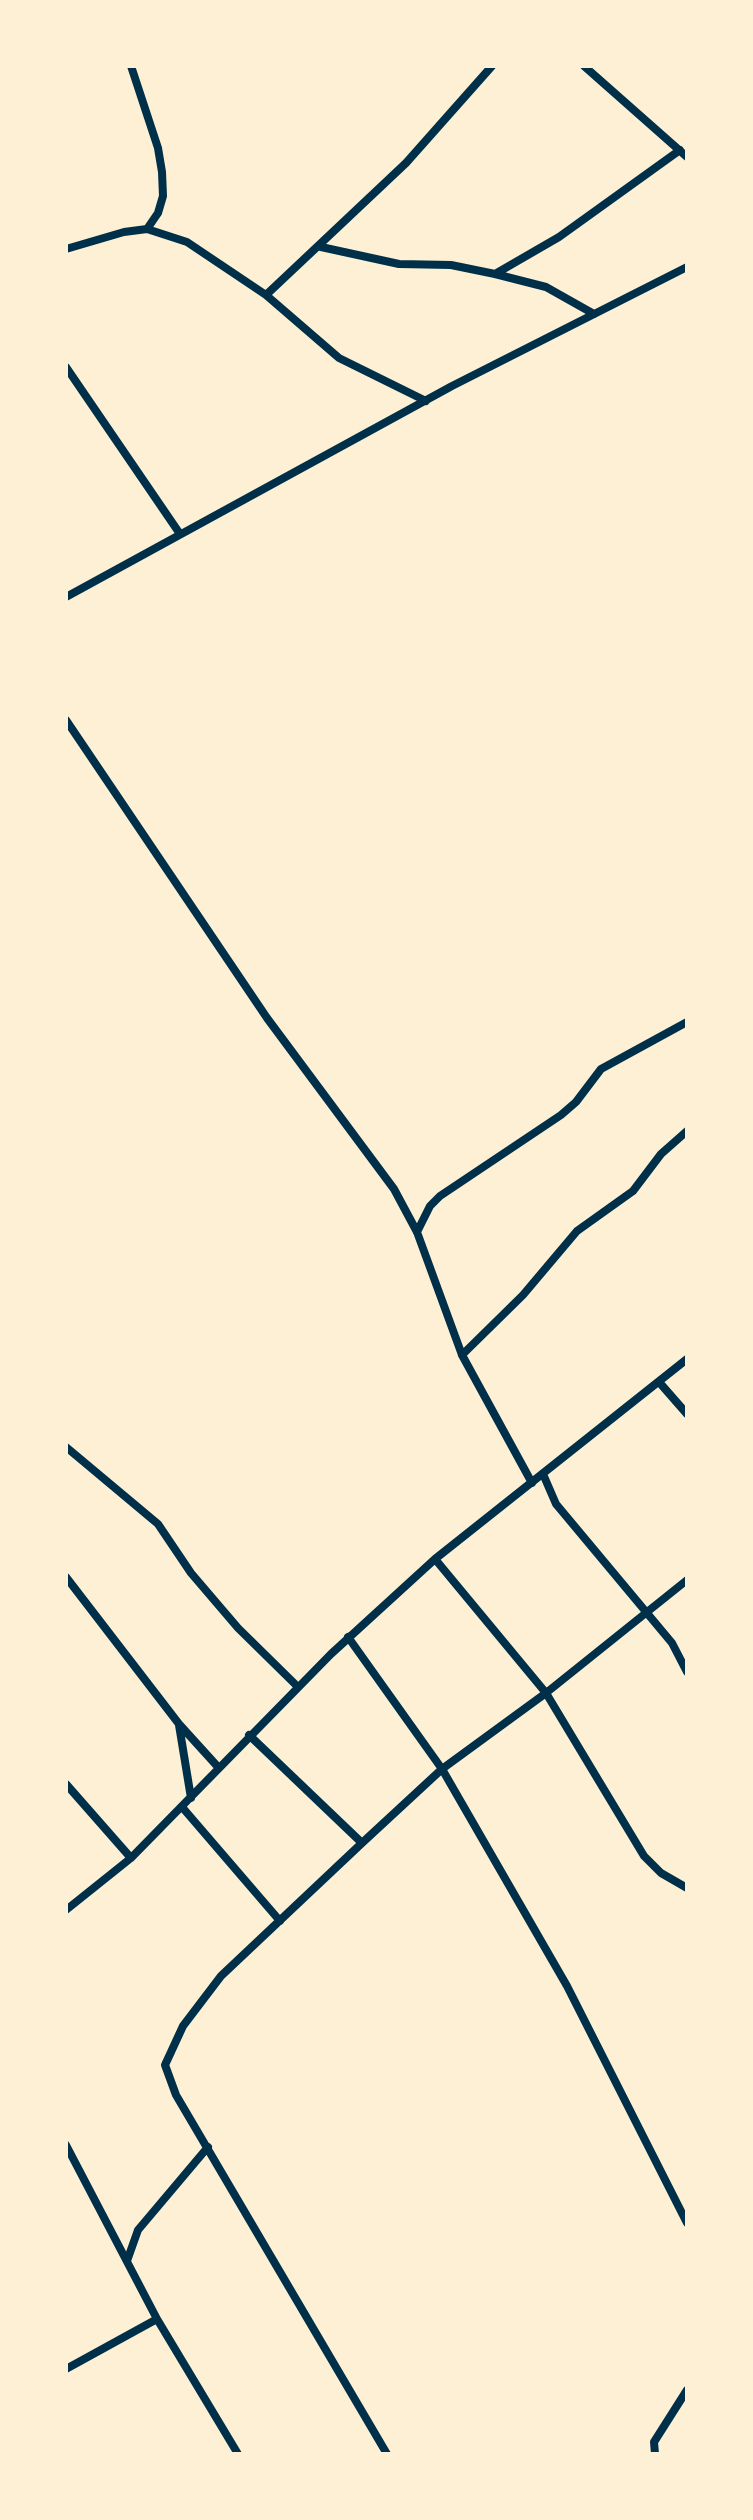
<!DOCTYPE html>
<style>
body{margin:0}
#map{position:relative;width:753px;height:2520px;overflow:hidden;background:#fdf0d5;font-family:Rubik,sans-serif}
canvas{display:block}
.frame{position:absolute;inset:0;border:68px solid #fdf0d5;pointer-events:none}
</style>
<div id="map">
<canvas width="753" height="2520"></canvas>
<div class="frame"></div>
</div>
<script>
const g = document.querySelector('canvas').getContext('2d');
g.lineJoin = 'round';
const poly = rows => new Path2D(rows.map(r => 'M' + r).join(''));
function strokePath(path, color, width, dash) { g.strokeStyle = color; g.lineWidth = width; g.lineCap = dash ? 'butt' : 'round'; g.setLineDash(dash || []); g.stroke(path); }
const minor = poly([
 [131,66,158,148,162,172,163,196,158,213,147,229],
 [584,66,687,157],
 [321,247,399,264,451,265,495,274,546,287,594,314],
 [66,249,124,232,147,229,187,242,266,295,339,358,426,401],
 [495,274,559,237,680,150],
 [266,295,406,163,492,66],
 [66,367,180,534],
 [66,597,452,386,687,267],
 [66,720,267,1018,394,1189,417,1232,462,1355,532,1483],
 [417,1232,430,1206,440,1196,561,1115,576,1102,601,1069,687,1022],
 [462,1355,523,1295,577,1231,633,1191,661,1154,687,1131],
 [659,1382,687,1414],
 [66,1447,158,1524,191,1573,238,1628,298,1687],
 [543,1474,556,1504,672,1643,687,1672],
 [435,1559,546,1693,644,1856,661,1873,687,1888],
 [66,1577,179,1724,218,1767],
 [348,1637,442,1769,567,1986,687,2223],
 [179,1725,191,1798],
 [249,1735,362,1843],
 [66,1784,131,1858],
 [182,1807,280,1921],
 [66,1910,131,1858,331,1654,435,1559,687,1359],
 [66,2145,157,2319,238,2454],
 [127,2261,138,2230,208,2147],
 [66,2369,157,2319],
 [387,2454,176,2095,165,2065,183,2026,221,1976,362,1843,442,1769,546,1693,687,1580],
 [655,2454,654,2442,687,2390]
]);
strokePath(minor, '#003049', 8);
</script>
